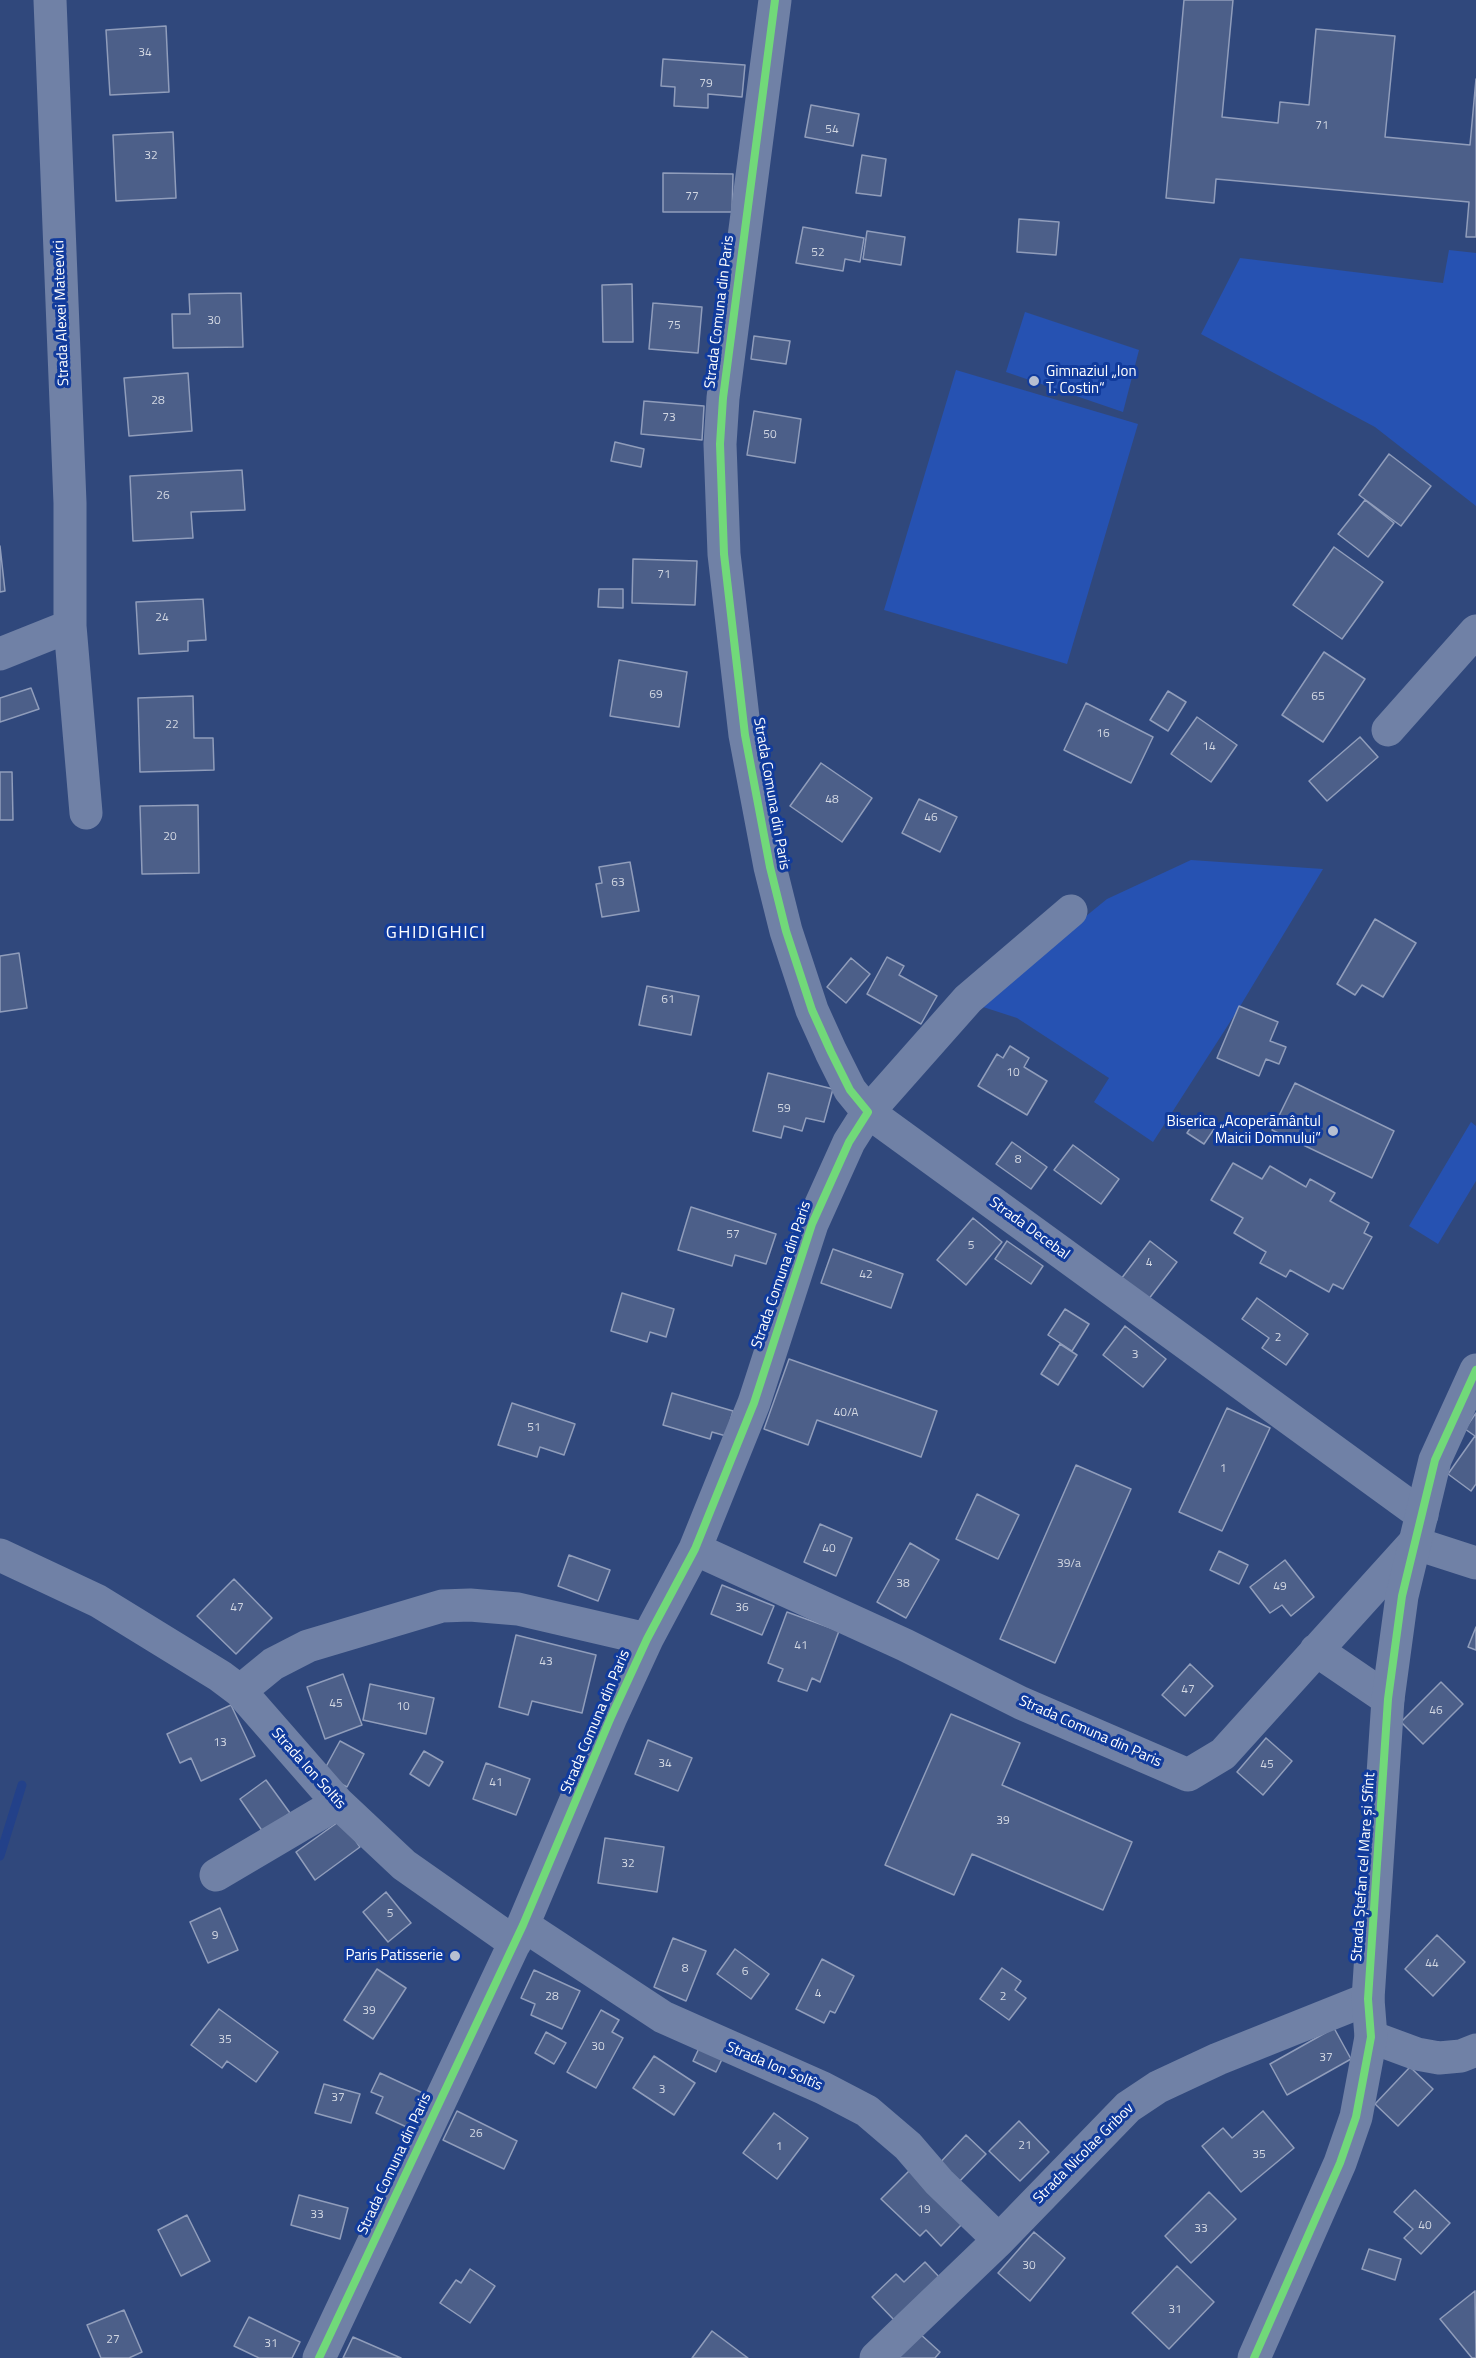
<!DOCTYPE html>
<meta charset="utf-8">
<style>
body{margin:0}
canvas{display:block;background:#30487c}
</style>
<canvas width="1476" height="2358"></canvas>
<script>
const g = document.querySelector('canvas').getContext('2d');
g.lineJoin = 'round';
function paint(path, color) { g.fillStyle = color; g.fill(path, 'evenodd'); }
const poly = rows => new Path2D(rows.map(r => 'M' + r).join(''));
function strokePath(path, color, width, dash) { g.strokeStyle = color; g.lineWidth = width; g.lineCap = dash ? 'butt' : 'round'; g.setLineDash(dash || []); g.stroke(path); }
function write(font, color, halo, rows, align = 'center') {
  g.font = font + ' "Titillium Web",sans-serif'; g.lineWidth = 6; g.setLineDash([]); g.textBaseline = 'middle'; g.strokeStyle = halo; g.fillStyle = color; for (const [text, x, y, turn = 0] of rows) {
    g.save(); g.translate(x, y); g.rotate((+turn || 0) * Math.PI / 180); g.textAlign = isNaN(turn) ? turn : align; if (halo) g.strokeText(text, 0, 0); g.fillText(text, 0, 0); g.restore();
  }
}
const green = poly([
 [1449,250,1476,253,1476,506,1375,427,1201,334,1240,258,1443,283],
 [1025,312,1139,350,1123,412,1006,372],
 [956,370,1138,424,1067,664,884,610],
 [1191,860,1323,869,1239,1008,1153,1142,1094,1102,1109,1078,1017,1018,977,1005,1107,899],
 [1471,1122,1476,1126,1476,1181,1438,1244,1409,1226]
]);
const stream = poly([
 [0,1856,22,1785]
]);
const building = poly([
 [1184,0,1233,0,1222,117,1278,123,1280,102,1309,105,1316,29,1395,36,1385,137,1470,145,1476,79,1476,237,1466,237,1469,202,1216,179,1214,203,1166,198,1184,0],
 [166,26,169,92,110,95,106,30,166,26],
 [663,59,745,65,742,97,708,94,708,108,674,106,675,87,661,86,663,59],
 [811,105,859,114,853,146,805,137,811,105],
 [173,132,176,198,116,201,113,135,173,132],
 [862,155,886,159,881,196,856,193,862,155],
 [663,173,733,174,732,212,663,212,663,173],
 [1019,219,1059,222,1056,255,1017,252,1019,219],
 [803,227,864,238,860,262,845,259,843,271,796,263,803,227],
 [867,231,905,237,901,265,863,259,867,231],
 [632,284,633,342,603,342,602,285,632,284],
 [241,293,243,347,173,348,172,314,190,314,189,294,241,293],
 [653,303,702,307,698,353,649,349,653,303],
 [754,336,790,341,786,364,751,359,754,336],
 [188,373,192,431,129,436,124,378,188,373],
 [644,401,704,406,702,440,641,434,644,401],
 [754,411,801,419,795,463,747,455,754,411],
 [615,442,644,449,641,467,611,461,615,442],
 [1389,454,1431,486,1401,526,1359,495,1389,454],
 [242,470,245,510,191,512,193,538,133,541,130,476,242,470],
 [1365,500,1394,523,1368,557,1338,534,1365,500],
 [0,546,5,591,0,592,0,546],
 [1334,547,1383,582,1342,639,1293,605,1334,547],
 [633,559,697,561,695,605,632,603,633,559],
 [599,589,623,589,623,608,598,607,599,589],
 [203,599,206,640,188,641,188,651,139,654,136,602,203,599],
 [1324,652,1365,679,1323,742,1282,715,1324,652],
 [619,660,687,672,679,727,610,716,619,660],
 [31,688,39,709,0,722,0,698,31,688],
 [1168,691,1186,702,1168,731,1150,720,1168,691],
 [193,696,194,738,213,738,214,770,140,772,138,698,193,696],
 [1086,703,1153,737,1131,783,1064,750,1086,703],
 [1197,717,1237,745,1211,782,1171,754,1197,717],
 [1360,737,1378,757,1327,801,1309,781,1360,737],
 [821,763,872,798,842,842,790,806,821,763],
 [0,772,12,772,13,820,0,820,0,772],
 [919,799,957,817,940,852,902,833,919,799],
 [198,805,199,873,142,874,140,806,198,805],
 [630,862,639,911,602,917,596,884,602,883,599,867,630,862],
 [1375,919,1416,943,1383,997,1362,985,1355,995,1337,984,1375,919],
 [19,953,27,1008,0,1012,0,956,19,953],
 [887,957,904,966,899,975,937,996,921,1024,867,994,887,957],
 [851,958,870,974,846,1003,827,987,851,958],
 [647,986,699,996,691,1035,639,1025,647,986],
 [1239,1006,1278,1022,1270,1041,1286,1047,1279,1064,1266,1059,1259,1076,1217,1058,1239,1006],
 [1010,1046,1029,1058,1024,1067,1047,1081,1027,1115,978,1086,997,1054,1003,1058,1010,1046],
 [768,1073,833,1089,824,1122,806,1118,802,1131,784,1126,781,1138,753,1131,768,1073],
 [1295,1083,1394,1131,1372,1178,1272,1130,1295,1083],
 [1199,1115,1216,1126,1204,1144,1187,1133,1199,1115],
 [1012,1142,1047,1167,1031,1189,996,1164,1012,1142],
 [1073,1145,1119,1179,1101,1204,1054,1170,1073,1145],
 [1233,1163,1262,1179,1270,1166,1306,1187,1310,1179,1335,1193,1330,1201,1369,1223,1364,1233,1372,1237,1343,1289,1333,1284,1329,1292,1290,1270,1286,1277,1260,1263,1266,1252,1234,1233,1243,1218,1211,1200,1233,1163],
 [691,1207,776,1234,766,1264,735,1255,732,1266,678,1250,691,1207],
 [973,1218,1002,1242,966,1285,937,1260,973,1218],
 [1007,1241,1043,1266,1031,1284,995,1259,1007,1241],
 [1150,1241,1177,1262,1148,1300,1121,1279,1150,1241],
 [833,1249,903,1274,891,1308,821,1283,833,1249],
 [622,1293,674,1309,666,1337,650,1332,647,1342,611,1331,622,1293],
 [1257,1298,1308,1334,1286,1365,1262,1348,1269,1338,1242,1319,1257,1298],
 [1065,1309,1089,1324,1072,1351,1048,1335,1065,1309],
 [1125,1326,1166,1359,1143,1387,1103,1355,1125,1326],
 [1060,1344,1077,1355,1058,1385,1041,1374,1060,1344],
 [789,1359,937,1411,921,1457,817,1420,808,1445,764,1429,789,1359],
 [672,1393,733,1411,726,1436,712,1432,710,1439,663,1425,672,1393],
 [512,1403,575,1424,564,1455,540,1447,537,1457,498,1445,512,1403],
 [1227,1408,1270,1428,1222,1531,1179,1512,1227,1408],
 [1476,1413,1476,1484,1471,1491,1448,1474,1475,1436,1465,1429,1476,1413],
 [1076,1465,1131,1489,1055,1663,1000,1639,1076,1465],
 [977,1494,1019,1515,998,1559,956,1539,977,1494],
 [820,1524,852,1538,836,1576,804,1562,820,1524],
 [910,1543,939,1560,906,1618,877,1602,910,1543],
 [1219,1551,1248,1565,1239,1584,1210,1570,1219,1551],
 [569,1555,610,1570,598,1601,558,1586,569,1555],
 [1285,1560,1314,1597,1291,1616,1282,1605,1270,1613,1250,1587,1285,1560],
 [234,1579,272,1618,236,1654,197,1616,234,1579],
 [722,1585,774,1606,762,1635,711,1614,722,1585],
 [787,1612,839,1631,820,1682,812,1678,807,1691,778,1681,783,1669,768,1663,787,1612],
 [1476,1627,1476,1650,1468,1647,1476,1627],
 [516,1635,596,1655,582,1713,532,1701,528,1715,499,1707,516,1635],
 [1190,1664,1213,1686,1185,1716,1162,1695,1190,1664],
 [343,1674,362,1725,325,1739,307,1687,343,1674],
 [1441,1682,1463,1704,1423,1744,1401,1722,1441,1682],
 [370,1684,434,1698,426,1734,363,1720,370,1684],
 [231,1705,255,1756,201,1781,191,1758,180,1763,167,1734,231,1705],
 [951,1714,1020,1743,1002,1785,1132,1842,1103,1910,972,1854,954,1895,885,1865,951,1714],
 [1266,1738,1292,1761,1263,1795,1237,1772,1266,1738],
 [648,1740,692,1758,678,1791,635,1774,648,1740],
 [340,1741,364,1754,347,1787,322,1774,340,1741],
 [424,1751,443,1762,429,1786,410,1774,424,1751],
 [486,1763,530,1779,516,1815,473,1799,486,1763],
 [266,1780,290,1813,263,1832,240,1799,266,1780],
 [341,1820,360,1847,315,1880,296,1852,341,1820],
 [605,1838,664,1847,657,1892,598,1883,605,1838],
 [386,1892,411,1923,388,1942,363,1912,386,1892],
 [220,1908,238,1950,208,1963,190,1922,220,1908],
 [1437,1935,1465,1962,1433,1996,1405,1969,1437,1935],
 [673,1938,706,1951,686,2001,654,1987,673,1938],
 [735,1949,769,1974,751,1999,717,1974,735,1949],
 [822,1959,854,1976,835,2013,830,2011,824,2023,796,2009,822,1959],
 [1002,1968,1021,1981,1015,1990,1026,1998,1009,2020,980,1999,1002,1968],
 [377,1969,406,1988,373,2039,344,2020,377,1969],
 [534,1970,580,1991,562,2029,531,2015,535,2004,521,1998,534,1970],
 [219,2009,278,2052,256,2082,227,2061,222,2068,191,2045,219,2009],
 [601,2010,619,2020,612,2032,623,2038,596,2088,567,2072,601,2010],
 [1334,2028,1351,2059,1287,2095,1270,2064,1334,2028],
 [546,2032,566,2043,554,2064,535,2053,546,2032],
 [701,2044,724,2055,716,2072,693,2061,701,2044],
 [654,2056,695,2083,674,2115,633,2088,654,2056],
 [1410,2067,1433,2089,1398,2126,1375,2104,1410,2067],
 [380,2073,427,2095,411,2129,376,2113,383,2097,371,2092,380,2073],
 [324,2084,360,2094,351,2123,315,2113,324,2084],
 [457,2111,517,2141,504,2169,443,2140,457,2111],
 [1263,2111,1294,2148,1241,2192,1202,2146,1223,2128,1232,2138,1263,2111],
 [774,2113,808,2138,777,2179,743,2153,774,2113],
 [1019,2121,1049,2152,1020,2181,989,2151,1019,2121],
 [966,2135,986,2154,955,2186,936,2167,966,2135],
 [910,2170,963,2223,941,2246,926,2230,920,2236,881,2199,910,2170],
 [1415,2190,1450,2223,1421,2254,1404,2238,1413,2229,1394,2212,1415,2190],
 [1209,2192,1236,2219,1191,2263,1165,2236,1209,2192],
 [299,2195,348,2208,340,2239,291,2225,299,2195],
 [187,2215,210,2261,181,2276,158,2230,187,2215],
 [1034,2232,1065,2258,1030,2301,998,2273,1034,2232],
 [1369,2249,1401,2259,1395,2280,1362,2269,1369,2249],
 [925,2262,943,2281,898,2324,872,2297,896,2274,904,2282,925,2262],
 [1177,2266,1214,2302,1169,2349,1132,2313,1177,2266],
 [470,2269,495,2286,470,2323,440,2303,456,2280,461,2283,470,2269],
 [1475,2291,1476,2358,1472,2358,1440,2319,1475,2291],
 [124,2310,142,2352,129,2358,101,2358,87,2325,124,2310],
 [249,2317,300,2342,292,2358,259,2358,234,2346,249,2317],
 [712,2331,748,2358,692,2358,712,2331],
 [919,2333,940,2352,935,2358,897,2358,919,2333],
 [353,2337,401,2358,343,2358,353,2337]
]);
const minor = poly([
 [50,0,70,503,70,626,86,813],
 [0,654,70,626],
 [1388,730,1476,631],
 [1071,911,968,999,868,1112,1422,1515],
 [695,1549,905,1645,1021,1703,1188,1775,1223,1754,1414,1543,1476,1563],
 [0,1555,98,1601,220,1676,240,1691,338,1803,404,1865,515,1943],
 [1316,1650,1388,1699],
 [240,1691,273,1664,308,1646,442,1606,470,1605,518,1609,647,1639],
 [216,1875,338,1803],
 [523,1925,663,2017,823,2088,867,2111,908,2146,939,2182,999,2240],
 [1371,2037,1417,2054,1439,2058,1461,2056,1476,2050],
 [319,2358,523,1925,611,1717,647,1639,695,1549,754,1403,812,1224,849,1142,868,1112,850,1090,831,1052,812,1010,786,931,770,867,745,735,724,554,720,444,723,398,775,0],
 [876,2358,999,2240,1128,2107,1158,2087,1218,2059,1368,1999]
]);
const tertiary = poly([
 [1254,2358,1340,2163,1356,2117,1371,2037,1368,1999,1388,1699,1402,1596,1435,1460,1476,1370]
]);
const cycleway = poly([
 [319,2358,523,1925,611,1717,647,1639,695,1549,754,1403,812,1224,849,1142,868,1112,850,1090,831,1052,812,1010,786,931,770,867,745,735,724,554,720,444,723,398,775,0],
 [1254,2358,1340,2163,1356,2117,1371,2037,1368,1999,1388,1699,1402,1596,1435,1460,1476,1370]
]);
const markers = [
 [1034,381,6,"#b7bfd1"],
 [1333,1131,6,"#b7bfd1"],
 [455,1956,6,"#b7bfd1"]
];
const numberNames = [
 ["34",145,53],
 ["79",706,84],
 ["71",1322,126],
 ["54",832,130],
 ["32",151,156],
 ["77",692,197],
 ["52",818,253],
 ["30",214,321],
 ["75",674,326],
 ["28",158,401],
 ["73",669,418],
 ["50",770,435],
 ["26",163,496],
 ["71",664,575],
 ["24",162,618],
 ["69",656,695],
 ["65",1318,697],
 ["22",172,725],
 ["16",1103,734],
 ["14",1209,747],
 ["48",832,800],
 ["46",931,818],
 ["20",170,837],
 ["63",618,883],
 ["61",668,1000],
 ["10",1013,1073],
 ["59",784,1109],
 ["8",1018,1160],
 ["57",733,1235],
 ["5",971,1246],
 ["4",1149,1263],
 ["42",866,1275],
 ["2",1278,1338],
 ["3",1135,1355],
 ["40/A",846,1413],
 ["51",534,1428],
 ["1",1223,1469],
 ["40",829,1549],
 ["39/a",1069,1564],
 ["38",903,1584],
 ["49",1280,1587],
 ["47",237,1608],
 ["36",742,1608],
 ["41",801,1646],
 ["43",546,1662],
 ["47",1188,1690],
 ["45",336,1704],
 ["10",403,1707],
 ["46",1436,1711],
 ["13",220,1743],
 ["34",665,1764],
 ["45",1267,1765],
 ["41",496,1783],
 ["39",1003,1821],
 ["32",628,1864],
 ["5",390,1914],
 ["9",215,1936],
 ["44",1432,1964],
 ["8",685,1969],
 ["6",745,1972],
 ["4",818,1994],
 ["28",552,1997],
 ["2",1003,1997],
 ["39",369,2011],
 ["35",225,2040],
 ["30",598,2047],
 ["37",1326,2058],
 ["3",662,2090],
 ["37",338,2098],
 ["26",476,2134],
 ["21",1025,2146],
 ["1",779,2147],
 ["35",1259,2155],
 ["19",924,2210],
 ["33",317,2215],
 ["40",1425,2226],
 ["33",1201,2229],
 ["30",1029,2266],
 ["31",1175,2310],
 ["27",113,2340],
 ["31",271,2344]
];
const streetNames = [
 ["Strada Comuna din Paris",720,312,-83],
 ["Strada Alexei Mateevici",62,313,-92],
 ["Strada Comuna din Paris",771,794,80],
 ["Strada Decebal",1029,1229,36],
 ["Strada Comuna din Paris",782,1275,-71],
 ["Strada Comuna din Paris",596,1722,-67],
 ["Strada Comuna din Paris",1090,1732,24],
 ["Strada Ion Soltîs",308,1769,48],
 ["Strada Ștefan cel Mare și Sfînt",1364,1867,-86],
 ["Strada Ion Soltîs",774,2067,23],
 ["Strada Nicolae Gribov",1084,2154,-45],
 ["Strada Comuna din Paris",395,2164,-65]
];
const poiNames = [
 ["Gimnaziul „Ion",1046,372,"left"],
 ["T. Costin“",1046,389,"left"],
 ["Biserica „Acoperământul",1321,1122],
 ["Maicii Domnului”",1321,1139],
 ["Paris Patisserie",443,1956]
];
const quarterNames = [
 ["GHIDIGHICI",436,934]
];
paint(green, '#2652b2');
strokePath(stream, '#234189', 9);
paint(building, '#4c5f89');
strokePath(building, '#909dbb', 1.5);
strokePath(minor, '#7081a6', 33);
strokePath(tertiary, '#7081a6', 33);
strokePath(cycleway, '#71d979', 8);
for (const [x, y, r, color] of markers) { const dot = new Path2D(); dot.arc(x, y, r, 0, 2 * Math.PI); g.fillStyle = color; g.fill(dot); strokePath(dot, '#113b9c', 2); }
write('12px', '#d2d7e2', null, numberNames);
write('15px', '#fff', '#113b9c', streetNames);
write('15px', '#fff', '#113b9c', poiNames, 'right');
g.letterSpacing = '1.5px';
write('18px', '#fff', '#113b9c', quarterNames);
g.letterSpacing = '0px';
</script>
